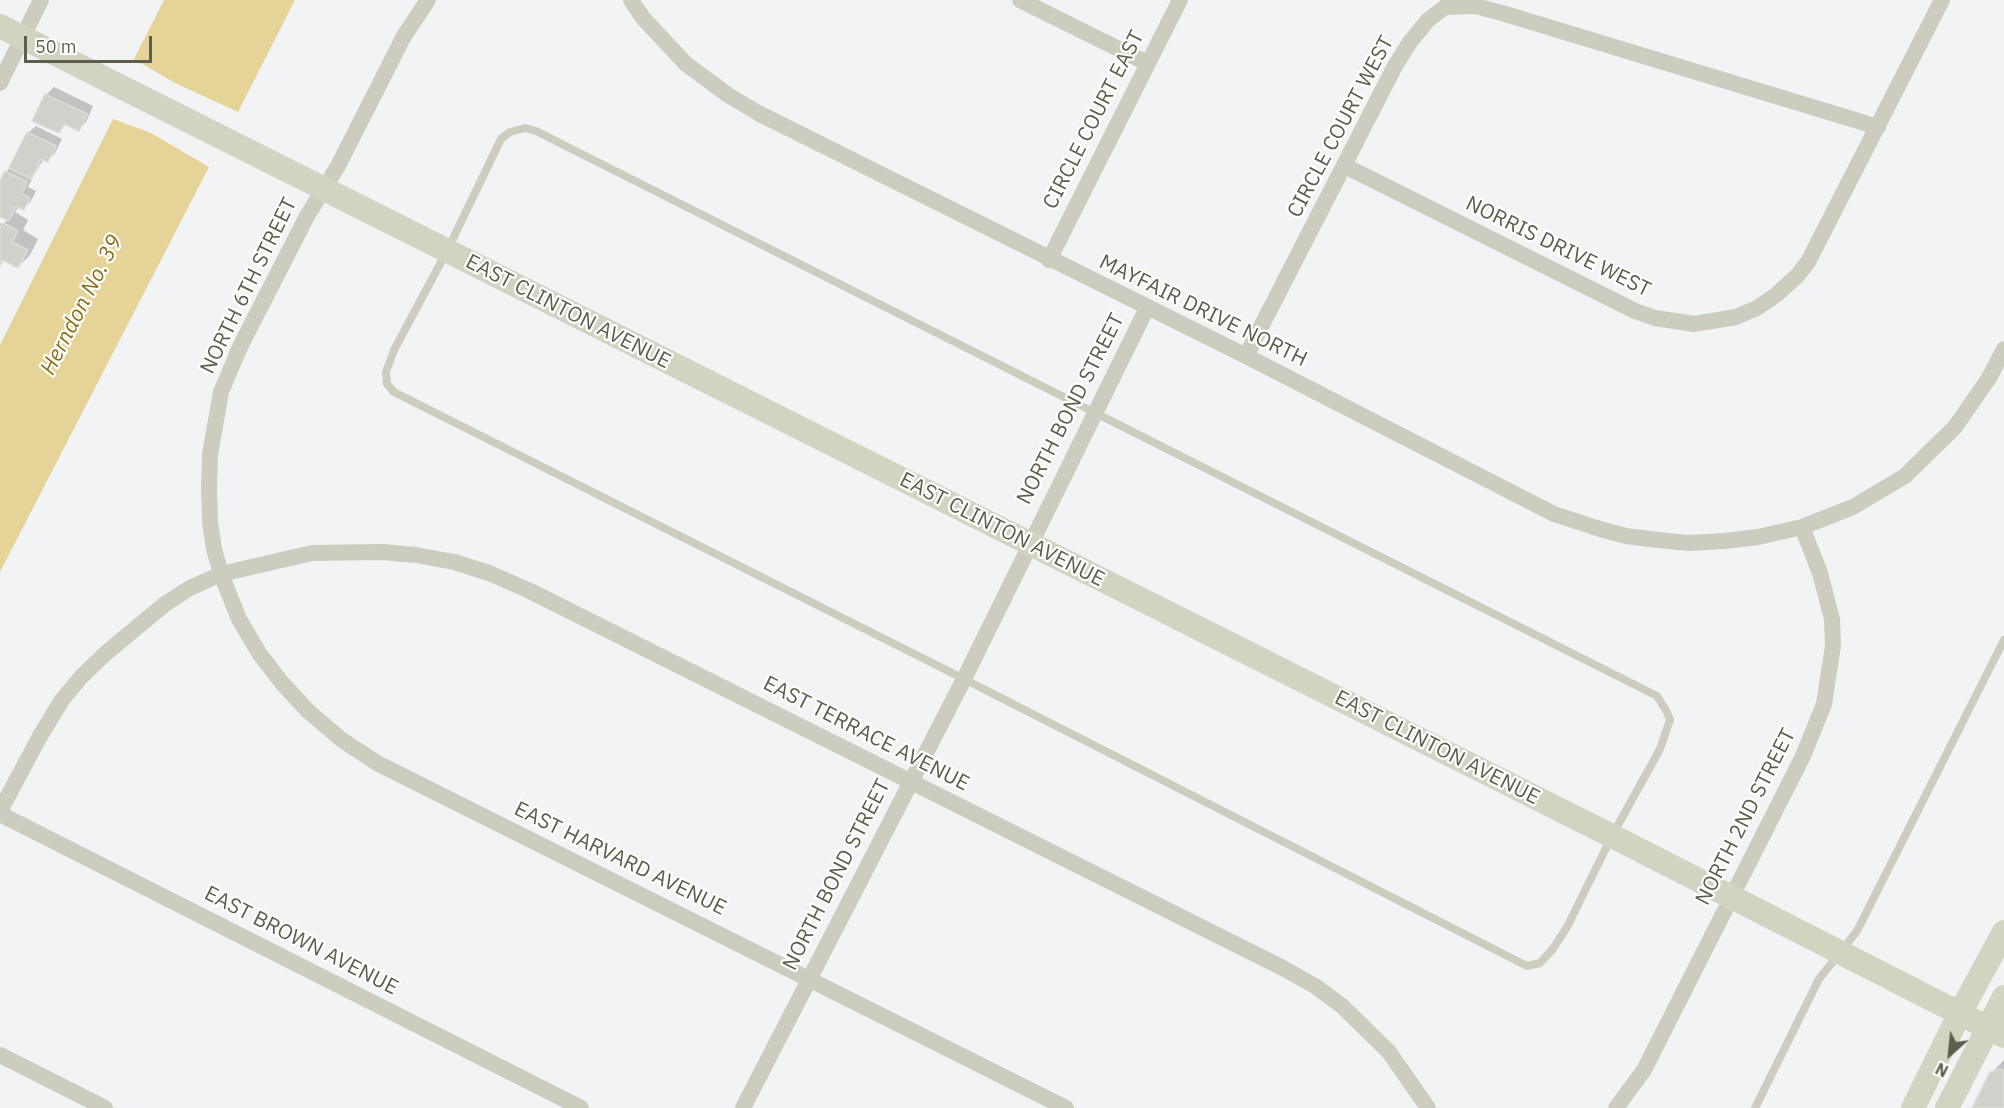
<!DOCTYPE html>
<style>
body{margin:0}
#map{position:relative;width:2004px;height:1108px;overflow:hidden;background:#f2f3f4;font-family:"IBM Plex Sans",sans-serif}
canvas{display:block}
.north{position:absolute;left:1920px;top:1024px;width:60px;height:60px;-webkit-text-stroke:4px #fff;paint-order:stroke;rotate:207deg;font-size:16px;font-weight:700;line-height:24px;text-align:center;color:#5e5e4b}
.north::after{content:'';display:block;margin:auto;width:21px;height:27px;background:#5e5e4b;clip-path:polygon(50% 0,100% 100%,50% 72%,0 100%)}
.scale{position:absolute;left:24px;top:36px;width:128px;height:27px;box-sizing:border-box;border:3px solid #5e5e4b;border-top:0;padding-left:8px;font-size:18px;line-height:21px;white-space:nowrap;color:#5e5e4b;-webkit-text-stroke:4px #fff;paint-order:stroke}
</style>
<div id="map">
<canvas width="2004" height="1108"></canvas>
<div class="north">N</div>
<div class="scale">50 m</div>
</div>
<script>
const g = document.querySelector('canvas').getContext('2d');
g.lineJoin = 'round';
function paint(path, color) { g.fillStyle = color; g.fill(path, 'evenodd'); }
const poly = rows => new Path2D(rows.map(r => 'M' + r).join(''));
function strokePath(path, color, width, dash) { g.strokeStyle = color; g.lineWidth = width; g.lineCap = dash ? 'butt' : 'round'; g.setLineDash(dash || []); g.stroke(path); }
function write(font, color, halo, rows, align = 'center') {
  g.font = font + ' "IBM Plex Sans",sans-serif'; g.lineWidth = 4.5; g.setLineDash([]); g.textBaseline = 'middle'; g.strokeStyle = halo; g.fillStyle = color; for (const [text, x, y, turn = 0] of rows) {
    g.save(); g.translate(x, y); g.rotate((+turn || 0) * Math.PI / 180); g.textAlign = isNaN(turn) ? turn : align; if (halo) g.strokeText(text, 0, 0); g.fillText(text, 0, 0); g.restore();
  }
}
const water = poly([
 [164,0,295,0,238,112,175,83,134,59],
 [113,119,151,133,209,167,0,572,0,345]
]);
const shadow = poly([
 [54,87,93,106,86,122,78,130,66,124,59,132,46,95],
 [36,126,62,139,55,153,48,160,44,158,35,173,28,187,36,191,31,201,24,208,19,206,15,212,28,220,23,230,38,239,30,255,18,267,5,260,0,265,0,223,3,225,8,219,0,215,0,185,28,133],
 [2004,1060,2004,1108,1973,1108,1991,1073]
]);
const building = poly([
 [45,94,87,114,79,131,64,124,59,133,32,121,45,94],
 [27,132,56,146,48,162,41,159,31,179,9,168,27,132],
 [5,171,27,182,22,194,30,198,24,210,16,206,9,221,0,217,0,181,5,171],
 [3,223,18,231,12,242,28,250,18,268,3,260,0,266,0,228,3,223],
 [2000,1069,2004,1071,2004,1108,1972,1108,1990,1072,2000,1069]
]);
const service = poly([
 [525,128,536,131,1657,696,1667,712,1670,720,1660,749,1612,836,1567,927,1552,950,1540,963,1527,966,964,679,394,392,387,384,386,372,394,350,447,251,501,139,510,132,525,128],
 [1755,1108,1819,979,1857,931,2004,640]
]);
const minor = poly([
 [631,0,643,18,686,64,728,95,758,113,1246,356,1554,514,1600,529,1626,536,1658,540,1688,543,1725,541,1758,537,1802,527,1853,507,1905,476,1955,427,1989,378,2004,349],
 [1020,0,1147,63],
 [0,83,41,0],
 [1345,166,1635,311,1655,318,1694,324,1736,317,1757,308,1776,295,1797,276,1808,262,1942,0],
 [1049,260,1180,0],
 [1246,356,1395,66,1410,42,1428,20,1445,7,1475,6,1502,13,1878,127],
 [0,811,40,736,62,700,81,677,106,653,165,604,190,588,221,574,214,549,210,522,209,489,210,454,221,392,240,347,307,216,338,166,404,36,428,0],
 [0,814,581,1108],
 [0,1055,105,1108],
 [743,1108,964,679,1147,308],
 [1066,1108,377,763,342,740,308,711,282,683,259,653,239,619,221,574,312,553,382,552,416,555,454,562,489,573,528,590,1281,967,1315,986,1342,1006,1389,1052,1428,1108],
 [1616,1108,1644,1070,1803,756,1824,704,1833,646,1832,619,1820,573,1802,527]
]);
const secondary = poly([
 [0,26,1612,836,2004,1036],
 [1913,1108,1960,1013,2004,932],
 [1947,1108,2004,997]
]);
const streetNames = [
 ["CIRCLE COURT EAST",1094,120,-63],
 ["CIRCLE COURT WEST",1341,127,-62],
 ["NORRIS DRIVE WEST",1558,247,26],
 ["NORTH 6TH STREET",249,286,-64],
 ["MAYFAIR DRIVE NORTH",1203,311,26],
 ["EAST CLINTON AVENUE",568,312,27],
 ["NORTH BOND STREET",1071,409,-63],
 ["EAST CLINTON AVENUE",1002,530,27],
 ["EAST TERRACE AVENUE",866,734,27],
 ["EAST CLINTON AVENUE",1437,748,27],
 ["NORTH 2ND STREET",1746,817,-63],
 ["EAST HARVARD AVENUE",620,859,26],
 ["NORTH BOND STREET",837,875,-63],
 ["EAST BROWN AVENUE",301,941,27]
];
const waterNames = [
 ["Herndon No. 39",82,305,-63]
];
paint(water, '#e6d397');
paint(shadow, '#0003');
paint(building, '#cfd1ca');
strokePath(building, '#dbddd7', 1.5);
strokePath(service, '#cdcdbf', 8);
strokePath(minor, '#cdcdbf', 16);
strokePath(secondary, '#d2d4c2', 24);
write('21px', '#5e5e4b', '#fff', streetNames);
write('italic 22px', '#8d7118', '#fff', waterNames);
</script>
